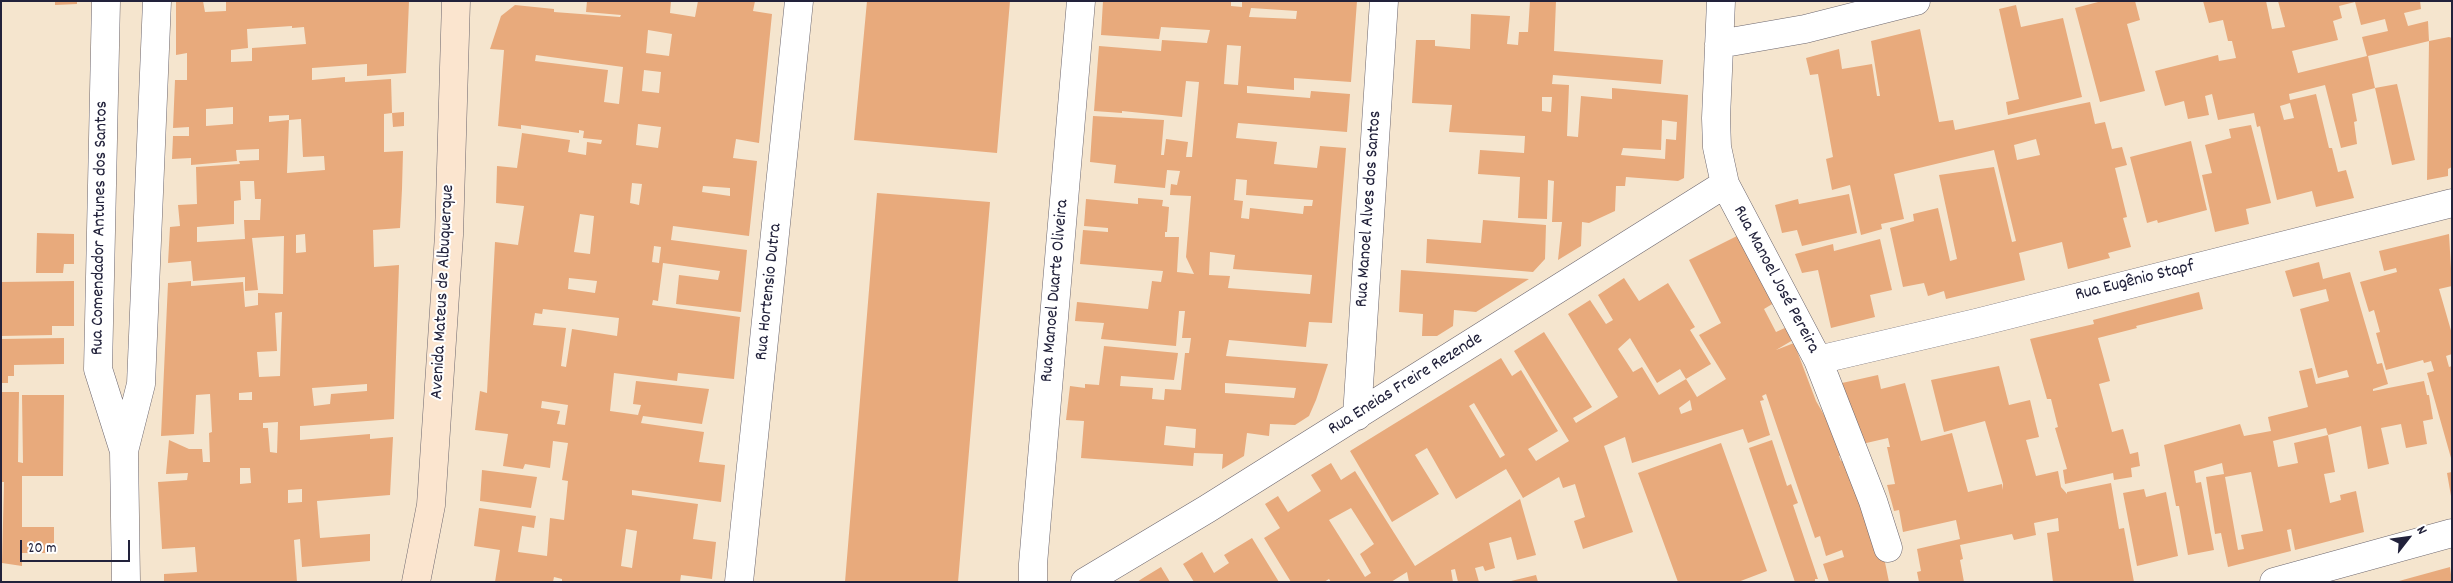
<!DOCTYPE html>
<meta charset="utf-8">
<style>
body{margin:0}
#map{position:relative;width:2453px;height:583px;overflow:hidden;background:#f5e5ce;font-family:Dekko,sans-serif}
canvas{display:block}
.frame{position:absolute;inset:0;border:2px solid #22223b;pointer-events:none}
.north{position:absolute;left:2383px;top:513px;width:50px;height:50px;-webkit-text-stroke:4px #fff;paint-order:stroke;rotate:60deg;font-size:14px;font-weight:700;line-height:20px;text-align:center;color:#22223b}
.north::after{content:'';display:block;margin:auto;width:18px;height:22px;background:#22223b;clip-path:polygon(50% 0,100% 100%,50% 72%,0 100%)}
.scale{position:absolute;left:20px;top:540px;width:110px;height:22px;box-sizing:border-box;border:2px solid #22223b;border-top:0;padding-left:6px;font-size:15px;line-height:18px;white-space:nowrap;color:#22223b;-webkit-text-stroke:4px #fff;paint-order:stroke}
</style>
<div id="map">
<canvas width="2453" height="583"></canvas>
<div class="frame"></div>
<div class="north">N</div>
<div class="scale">20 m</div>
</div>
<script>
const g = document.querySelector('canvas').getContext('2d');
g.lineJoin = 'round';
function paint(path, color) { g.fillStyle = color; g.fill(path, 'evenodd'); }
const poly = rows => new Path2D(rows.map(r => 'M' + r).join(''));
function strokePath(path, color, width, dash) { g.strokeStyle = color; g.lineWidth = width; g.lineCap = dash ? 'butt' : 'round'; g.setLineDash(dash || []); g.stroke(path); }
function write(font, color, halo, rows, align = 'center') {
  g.font = font + ' Dekko,sans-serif'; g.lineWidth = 4; g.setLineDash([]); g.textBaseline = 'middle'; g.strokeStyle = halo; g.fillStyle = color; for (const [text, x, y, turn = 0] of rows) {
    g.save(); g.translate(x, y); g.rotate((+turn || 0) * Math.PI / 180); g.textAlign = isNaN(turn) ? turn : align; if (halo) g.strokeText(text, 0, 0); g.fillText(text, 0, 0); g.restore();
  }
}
const building = poly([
 [55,1,77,1,77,4,55,5],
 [176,1,203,1,205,12,226,11,226,1,409,1,406,73,367,76,367,64,312,68,312,80,345,77,345,82,391,79,392,113,384,114,384,152,403,151,402,189,400,228,373,230,374,267,399,265,394,419,300,426,300,440,370,434,370,439,393,437,390,495,317,501,320,538,370,534,370,561,302,567,300,539,294,540,297,582,164,582,164,574,197,572,195,547,162,549,158,482,187,480,188,473,166,474,169,440,189,449,202,449,203,462,210,462,209,433,212,432,210,394,196,395,194,434,161,436,168,283,191,281,191,286,243,282,245,307,258,305,258,293,283,294,284,236,252,238,258,290,245,291,245,277,193,281,191,261,168,263,170,227,180,226,178,205,197,204,196,167,240,164,239,161,259,160,259,149,236,150,237,161,191,165,191,158,172,159,173,136,189,136,189,127,173,128,175,80,187,80,187,53,176,55],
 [292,26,292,28,304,27,306,44,252,48,252,61,231,62,231,50,248,48,247,29],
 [233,107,233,124,206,126,206,109],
 [289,115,289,120,301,119,303,157,324,156,325,170,287,173,289,120,269,122,269,116],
 [240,181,254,181,255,199,261,199,260,220,244,220,245,239,197,242,197,227,234,224,234,201,241,200],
 [305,234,306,252,296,253,296,235],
 [282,312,280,376,259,377,257,352,277,351,275,313],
 [367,384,367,391,331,394,330,404,314,406,312,388],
 [252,392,252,400,239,400,239,393],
 [278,422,277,453,270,452,268,428,263,428,263,423],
 [240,468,250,468,251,483,240,484],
 [302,489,302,502,288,503,288,490],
 [587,1,671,1,670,13,695,17,698,1,755,1,753,11,772,14,759,143,736,139,733,158,757,161,749,236,673,226,671,240,747,250,741,312,676,304,679,275,718,280,720,271,663,263,658,301,653,300,652,305,740,317,734,379,678,373,677,381,614,373,610,411,638,415,641,405,633,404,636,381,709,389,702,424,643,416,641,423,704,432,699,462,725,465,721,502,632,490,632,495,698,504,693,539,716,542,712,579,681,575,680,582,562,582,562,579,554,577,553,582,495,582,500,550,474,546,479,508,536,516,534,528,522,526,518,552,547,556,550,518,564,520,568,481,562,480,568,443,553,441,550,468,525,464,523,469,503,466,508,434,475,430,480,391,487,393,495,242,518,245,524,206,496,203,497,166,517,168,522,133,570,140,568,152,586,155,587,142,601,144,602,140,583,138,584,131,579,130,579,133,521,125,521,129,498,126,504,50,490,49,501,16,515,5,554,9,554,12,620,17,621,15,586,12],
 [648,30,672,34,669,56,646,53],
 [536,55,623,67,619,104,604,102,608,70,535,61],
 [644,70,661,72,659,93,642,91],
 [638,124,661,127,658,148,636,145],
 [632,183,642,184,639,205,630,203],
 [703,186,730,188,730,196,702,192],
 [580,214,594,216,590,254,574,252],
 [654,246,661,247,659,263,652,262],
 [569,278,597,281,595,293,568,289],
 [543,309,619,318,617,336,572,329,566,367,561,366,566,328,533,325,535,313,542,314],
 [542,401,568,405,565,425,557,424,560,411,541,408],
 [626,529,637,531,632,568,621,566],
 [867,1,1010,1,997,153,854,140],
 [1103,1,1231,1,1231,6,1242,7,1242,1,1357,1,1351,82,1294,78,1294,90,1247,86,1247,93,1310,98,1311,91,1350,94,1347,132,1238,123,1236,138,1277,142,1274,164,1317,168,1320,146,1346,148,1332,323,1309,322,1306,347,1229,340,1226,356,1328,364,1316,400,1309,416,1295,425,1270,424,1269,436,1247,433,1244,456,1222,469,1223,454,1194,453,1193,466,1081,458,1084,421,1066,420,1070,386,1085,388,1085,384,1099,385,1104,346,1178,353,1174,380,1121,376,1120,386,1153,388,1152,399,1164,400,1165,389,1181,390,1185,353,1189,353,1191,338,1182,338,1185,311,1179,311,1176,346,1101,339,1104,323,1075,321,1077,302,1148,309,1152,281,1161,282,1163,271,1080,264,1083,230,1108,232,1108,228,1084,226,1086,199,1138,204,1138,198,1163,200,1162,206,1169,207,1167,232,1165,232,1165,237,1179,237,1177,272,1194,274,1186,257,1191,196,1170,195,1171,184,1177,185,1180,171,1167,170,1165,188,1114,183,1116,165,1090,162,1093,116,1164,120,1161,155,1164,155,1166,139,1188,142,1186,157,1192,157,1199,82,1186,81,1182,117,1122,111,1122,113,1094,111,1099,46,1161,51,1162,40,1207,43,1210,30,1161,27,1159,39,1101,35],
 [1251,8,1297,11,1296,19,1249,17],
 [1227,45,1241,46,1238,85,1224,84],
 [1236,179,1247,180,1246,195,1313,200,1312,206,1304,206,1303,214,1250,208,1249,219,1241,218,1243,201,1234,200],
 [1210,252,1235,255,1233,269,1312,275,1310,294,1228,288,1230,276,1209,275],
 [1225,383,1296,388,1294,398,1225,393],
 [1166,426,1196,429,1195,448,1164,445],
 [1530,1,1556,1,1554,51,1663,60,1661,84,1553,75,1552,84,1569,85,1567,136,1578,137,1581,96,1612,99,1612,88,1688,95,1684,178,1678,181,1626,177,1625,186,1616,186,1615,211,1589,223,1582,222,1581,246,1558,260,1562,222,1552,222,1554,181,1548,180,1547,219,1518,218,1520,177,1478,174,1480,150,1524,153,1525,136,1449,132,1452,105,1412,103,1416,40,1435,40,1435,46,1470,49,1471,14,1510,16,1507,44,1518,45,1519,32,1528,32],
 [1542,97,1552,97,1551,112,1542,111],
 [1662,120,1677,122,1676,140,1666,139,1665,159,1621,155,1623,148,1661,150],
 [2102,1,2135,1,2140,20,2127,24,2145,91,2100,102,2075,8],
 [2203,1,2266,1,2272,29,2285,27,2278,1,2420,1,2421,9,2404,13,2408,26,2428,21,2429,41,2368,56,2375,88,2352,94,2357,121,2354,122,2357,144,2341,148,2325,85,2289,94,2290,100,2316,94,2329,148,2332,148,2338,172,2346,170,2354,198,2316,207,2312,191,2277,200,2260,126,2257,127,2254,113,2218,120,2212,94,2205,96,2209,115,2188,119,2184,101,2165,106,2155,71,2218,55,2219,61,2236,58,2232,41,2228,41,2223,20,2209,23],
 [2355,2,2361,25,2385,19,2388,31,2362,37,2367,56,2298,73,2292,51,2338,40,2333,21,2342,18,2339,6],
 [2290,103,2294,118,2284,120,2280,106],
 [2016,5,2021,27,2063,18,2082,97,2008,115,2006,102,2019,99,1999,9],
 [1920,29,1939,122,1953,120,1955,130,2090,102,2095,124,2105,122,2112,149,2122,147,2127,165,2115,168,2127,217,2123,218,2131,247,2108,253,2110,258,2068,269,2062,242,2019,253,2025,280,1946,299,1944,291,1928,296,1924,283,1903,287,1890,228,1914,221,1913,214,1938,208,1950,261,1957,259,1939,175,1994,167,2012,242,2016,241,1994,150,1894,174,1904,219,1881,224,1882,229,1861,235,1850,185,1832,190,1826,159,1833,157,1818,74,1810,75,1806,58,1839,49,1842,69,1872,64,1877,96,1880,96,1871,41],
 [2036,139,2040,155,2017,160,2014,145],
 [2449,37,2452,38,2452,167,2448,169,2448,176,2427,180,2429,41],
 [2397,84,2415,160,2392,165,2375,88],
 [404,112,404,126,393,127,392,113],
 [2251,125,2271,203,2246,209,2249,224,2215,232,2202,175,2212,173,2205,145,2231,138,2229,129],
 [2191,141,2207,210,2158,223,2157,220,2147,223,2130,157],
 [877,193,990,202,958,582,845,582],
 [1849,194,1857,233,1802,246,1797,230,1782,233,1775,205,1798,199,1799,204],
 [1483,220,1546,225,1545,259,1533,272,1426,263,1427,239,1481,243],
 [37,233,74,234,74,264,64,264,63,273,36,273],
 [2449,234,2452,286,2439,289,2452,334,2452,354,2446,356,2449,367,2452,366,2451,458,2427,373,2434,371,2431,361,2424,363,2423,360,2386,370,2376,333,2380,332,2374,310,2369,312,2360,282,2397,272,2396,268,2384,271,2379,251],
 [1739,235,1774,303,1764,309,1776,332,1787,327,1793,340,1776,350,1794,343,1816,401,1846,453,1839,456,1841,461,1849,458,1878,528,1889,582,1829,582,1823,564,1844,557,1842,550,1826,556,1820,536,1815,538,1766,394,1762,396,1764,400,1760,401,1770,435,1748,443,1743,429,1632,463,1625,437,1604,446,1633,532,1583,549,1574,521,1585,517,1575,484,1563,488,1559,477,1523,498,1506,469,1456,499,1427,448,1415,455,1439,494,1392,522,1350,451,1501,358,1512,376,1521,370,1558,431,1528,449,1536,461,1569,441,1514,351,1544,332,1592,407,1573,418,1576,423,1618,397,1568,314,1590,300,1606,324,1613,320,1598,295,1624,278,1639,301,1668,283,1695,327,1690,330,1711,364,1686,379,1680,369,1657,383,1630,338,1618,349,1633,372,1642,367,1659,395,1686,379,1697,397,1726,379,1699,335,1721,323,1689,260],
 [1690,400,1692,410,1681,414,1679,408],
 [1474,403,1505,455,1500,458,1469,406],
 [1880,239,1892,290,1870,295,1875,317,1831,328,1818,270,1802,273,1795,254,1833,244,1834,251],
 [2319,262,2323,279,2350,272,2377,364,2382,363,2388,384,2373,389,2373,391,2424,381,2427,395,2429,395,2433,419,2423,421,2427,444,2406,448,2401,424,2381,428,2389,464,2368,469,2361,426,2328,435,2335,472,2324,474,2330,503,2341,500,2340,495,2356,491,2364,532,2295,550,2291,529,2287,530,2291,551,2228,567,2221,533,2215,534,2206,477,2224,474,2222,463,2194,471,2196,483,2201,482,2214,550,2188,555,2179,506,2176,506,2164,445,2240,424,2244,436,2271,431,2268,417,2308,407,2299,371,2312,368,2316,384,2349,377,2347,370,2318,378,2300,309,2329,301,2326,289,2293,297,2285,271],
 [2326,428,2328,435,2294,443,2298,463,2278,467,2273,441],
 [2251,472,2263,531,2241,535,2244,549,2238,550,2225,477],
 [1401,270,1529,279,1476,312,1454,310,1453,326,1437,336,1422,336,1423,314,1399,312],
 [74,281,74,326,52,326,52,335,1,336,1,282],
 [2199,292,2203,309,2136,326,2137,328,2098,338,2110,381,2099,384,2112,432,2123,429,2130,454,2138,452,2140,466,2131,468,2132,477,2114,480,2113,473,2065,484,2063,470,2067,469,2055,428,2058,427,2051,399,2047,399,2030,339,2094,324,2093,320],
 [64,338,64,364,14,365,14,376,8,376,8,383,1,383,1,339],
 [1999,366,2009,405,2030,400,2039,437,2026,440,2036,476,2058,471,2061,487,2067,494,2067,492,2111,483,2119,529,2124,528,2134,582,2053,582,2047,533,2059,531,2058,518,2034,523,2036,535,2014,540,2012,534,1960,545,1963,559,1960,560,1964,582,1919,582,1917,572,1921,571,1917,549,1960,539,1956,520,1903,532,1899,510,1894,511,1887,485,1895,484,1887,447,1890,447,1888,438,1862,444,1833,385,1878,375,1881,389,1905,383,1921,441,1952,433,1968,492,2002,484,2003,490,2003,484,1985,421,1944,432,1931,380],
 [1,392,19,392,18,462,23,463,22,395,64,395,63,476,22,476,22,527,54,527,54,553,22,553,22,566,2,563,4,482,1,482],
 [1772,440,1787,486,1791,484,1796,498,1798,503,1793,505,1818,579,1815,579,1815,582,1795,582,1749,448],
 [1721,443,1767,571,1738,582,1678,582,1638,473],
 [1331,463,1341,480,1355,471,1415,566,1520,499,1536,555,1517,560,1511,537,1489,543,1495,568,1485,571,1483,566,1475,568,1479,582,1458,582,1455,569,1451,570,1453,582,1409,582,1407,572,1391,582,1331,582,1329,579,1324,582,1291,582,1264,538,1280,528,1265,504,1278,496,1288,512,1321,491,1311,475],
 [1351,508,1374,544,1360,554,1371,573,1365,577,1329,520],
 [482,470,537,477,531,508,480,501],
 [2452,472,2452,495,2451,496,2447,473],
 [2144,489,2146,497,2166,492,2178,556,2137,566,2123,493],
 [1252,538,1279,582,1194,582,1183,564,1202,552,1214,573,1229,563,1224,555],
 [1161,567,1170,582,1137,582,1143,578],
 [2450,567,2452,582,2399,582,2399,581],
 [1536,575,1538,582,1511,582,1511,581]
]);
const street = poly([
 [106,1,98,369,124,451],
 [1721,1,1716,118,1717,147,1725,184,1818,360,1873,501,1888,548],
 [1719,44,1805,29,1916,1],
 [1818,360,1976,323,2452,203],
 [1357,416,1384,1],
 [126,582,124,451,141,384,157,1],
 [739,582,799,1],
 [1033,582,1033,564,1081,1],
 [1085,582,1207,509,1725,184],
 [2274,582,2452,533]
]);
const secondary = poly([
 [416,582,431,505,449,235,456,1]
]);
const streetNames = [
 ["Rua Manoel Alves dos Santos",1370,209,-86],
 ["Rua Comendador Antunes dos Santos",101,228,-89],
 ["Rua Manoel José Pereira",1775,280,62],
 ["Rua Eugênio Stapf",2135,282,-14],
 ["Rua Manoel Duarte Oliveira",1056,291,-85],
 ["Avenida Mateus de Albuquerque",444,292,-87],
 ["Rua Hortensio Dutra",770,292,-84],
 ["Rua Eneias Freire Rezende",1406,385,-32]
];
paint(building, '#e8aa7c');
strokePath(street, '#6c666e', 29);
strokePath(secondary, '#6c666e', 29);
strokePath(street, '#fff', 28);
strokePath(secondary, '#fbe5cf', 28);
write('18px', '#22223b', '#fff', streetNames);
</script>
